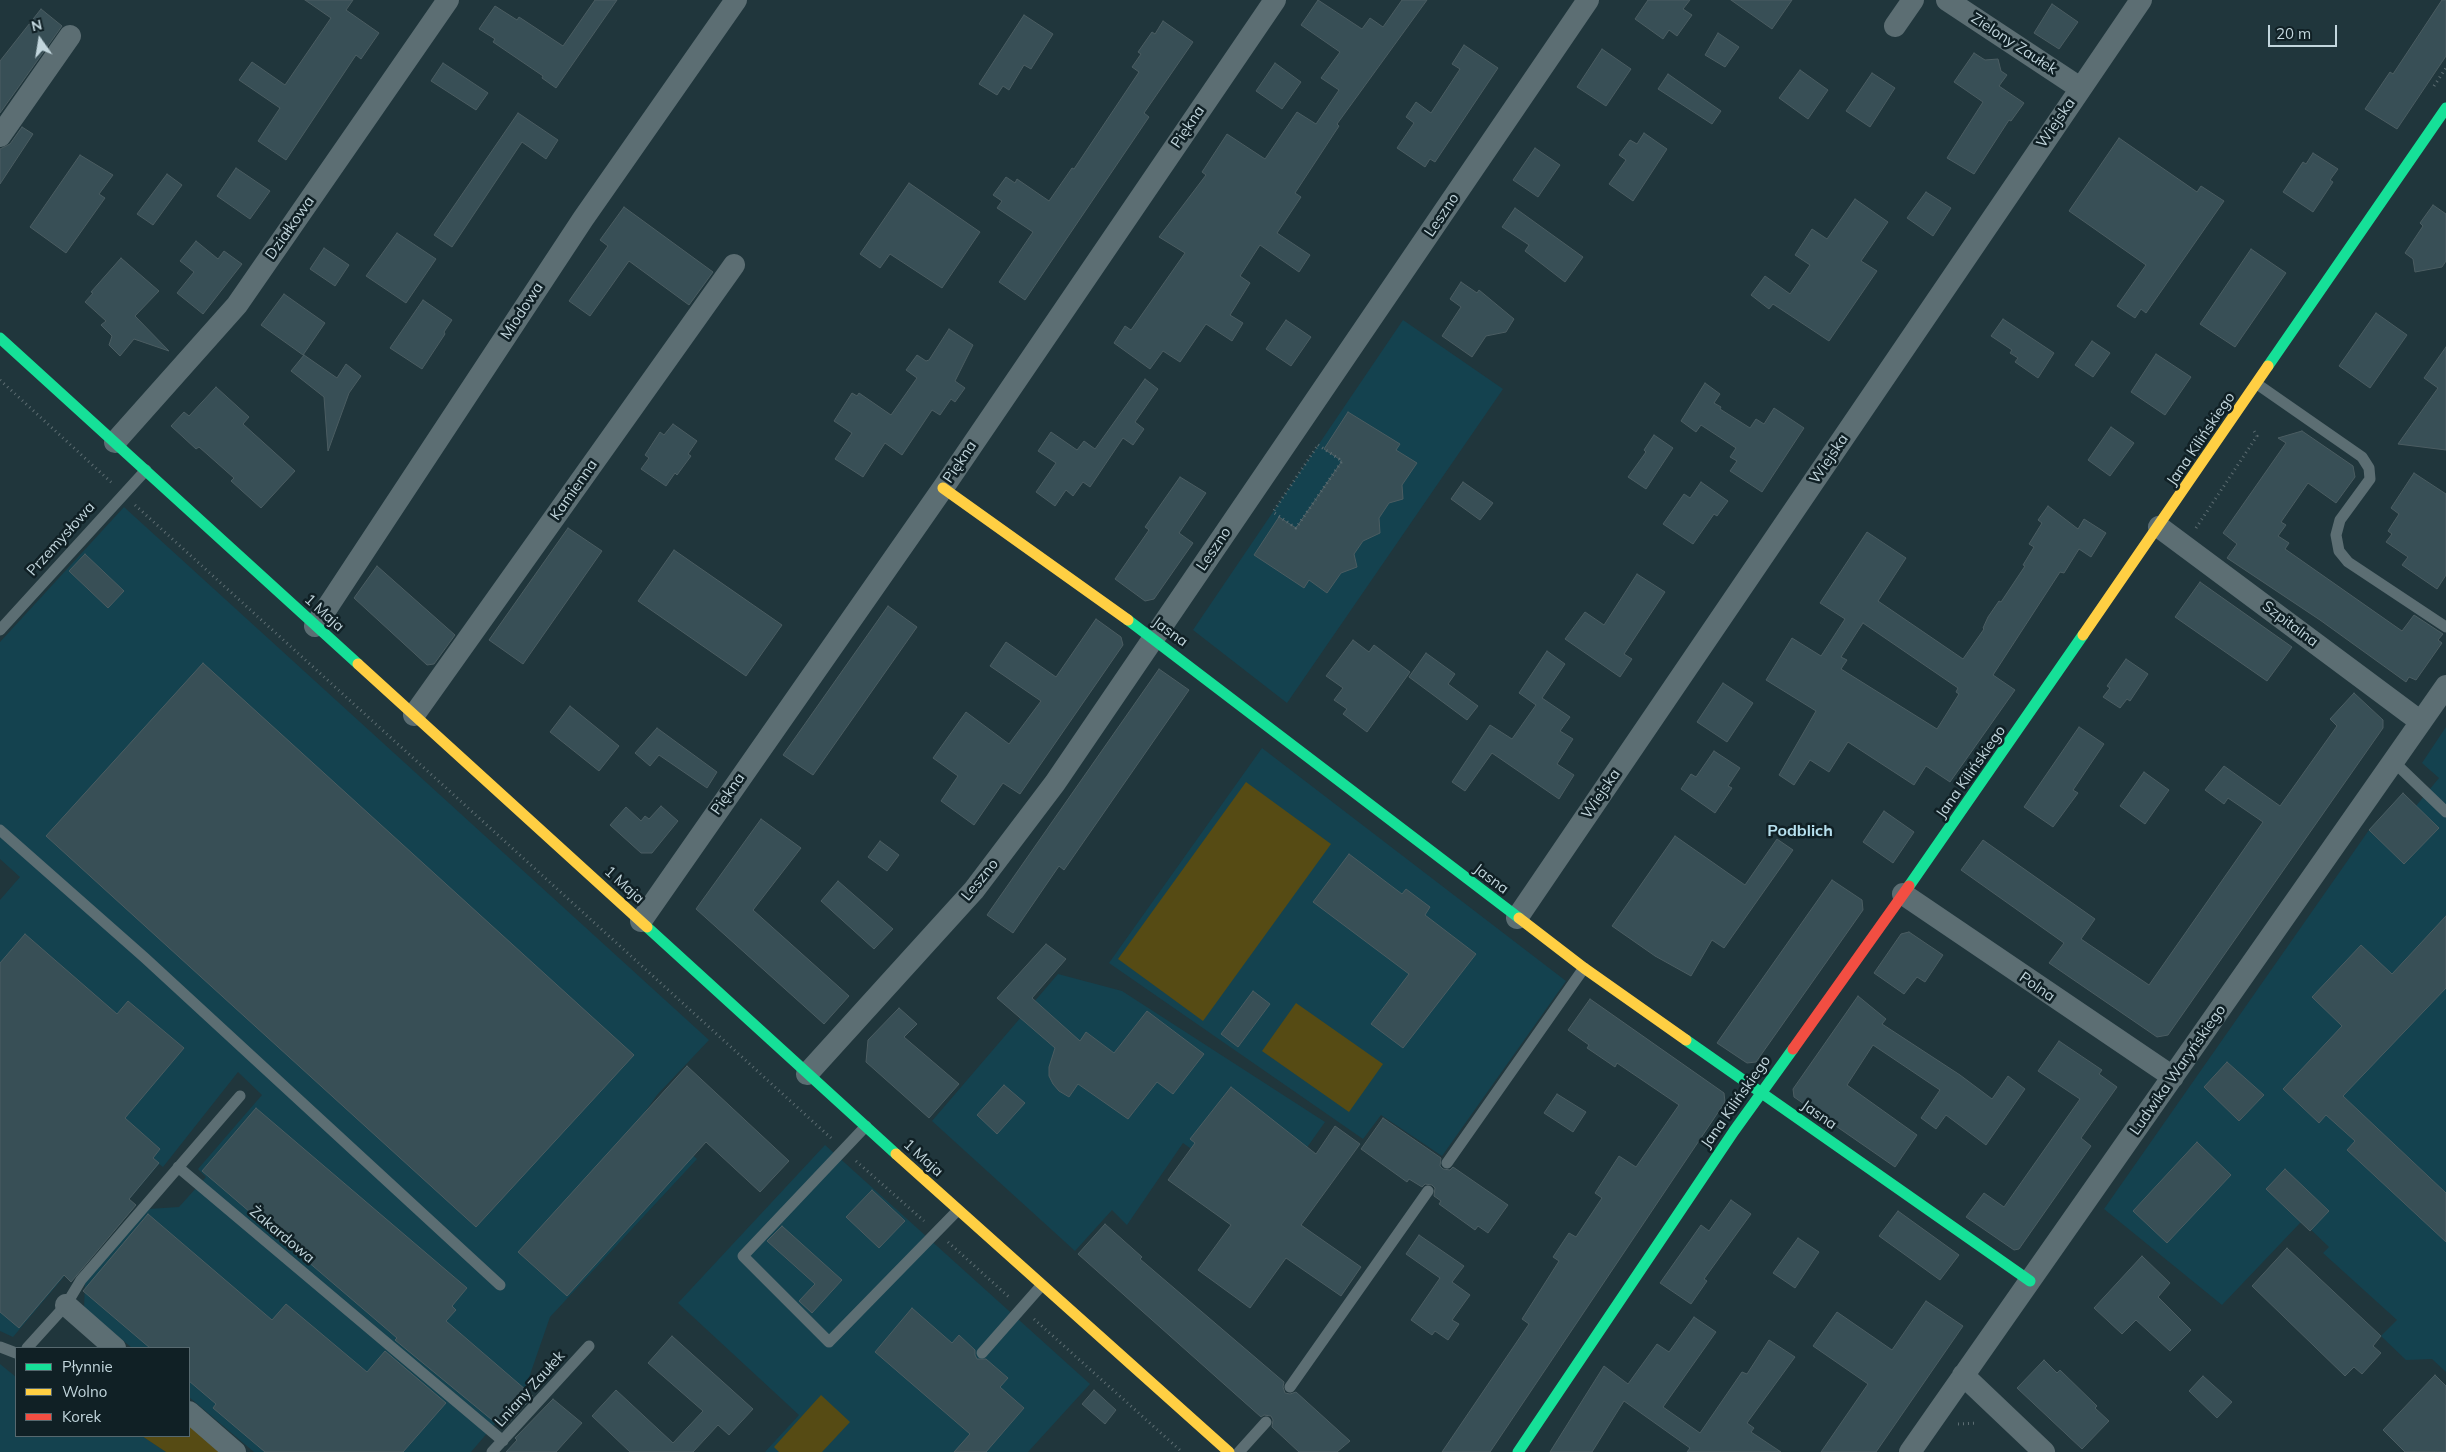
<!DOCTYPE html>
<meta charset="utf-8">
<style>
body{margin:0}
#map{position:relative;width:2446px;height:1452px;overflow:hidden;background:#20363c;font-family:Mulish,sans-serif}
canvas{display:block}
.legend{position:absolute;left:15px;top:1347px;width:175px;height:90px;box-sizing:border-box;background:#102025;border:1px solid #57696f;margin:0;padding:6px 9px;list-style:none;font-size:15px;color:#c2d6dd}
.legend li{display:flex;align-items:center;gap:10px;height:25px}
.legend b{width:25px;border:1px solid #57696f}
.north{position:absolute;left:15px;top:15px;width:50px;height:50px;-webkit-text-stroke:4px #102025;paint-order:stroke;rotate:347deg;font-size:14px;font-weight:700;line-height:20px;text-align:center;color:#c2d6dd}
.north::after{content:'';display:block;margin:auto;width:18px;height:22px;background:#c2d6dd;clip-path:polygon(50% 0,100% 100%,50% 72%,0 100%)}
.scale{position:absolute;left:2268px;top:25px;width:69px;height:22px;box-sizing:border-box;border:2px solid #c2d6dd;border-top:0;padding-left:6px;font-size:15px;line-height:18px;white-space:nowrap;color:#c2d6dd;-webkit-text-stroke:4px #102025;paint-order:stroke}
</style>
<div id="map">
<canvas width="2446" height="1452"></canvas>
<ul class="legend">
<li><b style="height:6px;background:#16e098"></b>Płynnie</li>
<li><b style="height:6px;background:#ffcf43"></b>Wolno</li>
<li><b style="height:6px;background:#f24e42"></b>Korek</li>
</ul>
<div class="north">N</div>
<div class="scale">20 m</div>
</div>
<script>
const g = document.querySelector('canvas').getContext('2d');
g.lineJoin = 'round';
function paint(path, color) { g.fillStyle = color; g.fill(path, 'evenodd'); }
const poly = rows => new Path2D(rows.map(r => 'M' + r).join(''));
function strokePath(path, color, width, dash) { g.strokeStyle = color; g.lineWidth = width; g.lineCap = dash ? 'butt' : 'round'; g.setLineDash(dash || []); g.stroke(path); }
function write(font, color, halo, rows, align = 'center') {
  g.font = font + ' Mulish,sans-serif'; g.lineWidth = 5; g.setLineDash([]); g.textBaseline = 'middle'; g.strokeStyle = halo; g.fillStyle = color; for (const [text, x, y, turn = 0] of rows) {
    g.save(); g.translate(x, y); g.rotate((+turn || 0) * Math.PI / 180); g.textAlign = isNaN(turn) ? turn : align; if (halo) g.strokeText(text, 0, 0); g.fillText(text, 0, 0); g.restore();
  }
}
const built = poly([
 [1403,320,1503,389,1287,703,1193,630],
 [124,507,709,1040,657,1095,645,1112,697,1159,550,1317,525,1389,471,1452,254,1452,189,1397,189,1348,132,1348,84,1308,85,1283,148,1209,179,1207,206,1177,198,1169,262,1095,238,1072,163,1167,159,1164,13,1337,0,1331,0,900,20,877,0,859,0,642],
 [2446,727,2446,1372,2432,1359,2406,1360,2381,1336,2397,1320,2323,1253,2329,1247,2304,1223,2300,1223,2222,1305,2104,1209,2369,830,2403,793,2416,806,2439,778,2422,763],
 [1262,748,1566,981,1442,1156,1381,1115,1363,1139,1109,963],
 [1058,974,1122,991,1325,1122,1267,1204,1183,1143,1127,1225,1112,1210,1075,1251,932,1121],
 [825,1145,1090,1384,1028,1452,765,1452,799,1415,678,1303],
 [0,1364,16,1377,16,1436,142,1436,166,1452,0,1452]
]);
const green = poly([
 [1246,782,1331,844,1203,1021,1118,959],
 [1296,1003,1383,1064,1349,1112,1262,1051],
 [821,1395,850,1422,822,1452,779,1452,774,1447],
 [189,1423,223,1452,166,1452,142,1436,189,1436]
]);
const building = poly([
 [305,0,353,0,346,10,379,33,361,59,356,55,286,160,258,141,280,108,239,80,252,62,285,85,331,18,305,0],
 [595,0,617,0,556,88,542,78,543,76,493,42,495,39,479,29,495,6,517,20,519,17,563,46,595,0],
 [1318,0,1362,29,1370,18,1383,27,1402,0,1427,0,1337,124,1339,126,1295,193,1301,197,1277,233,1310,255,1299,272,1260,245,1240,276,1250,283,1230,315,1243,323,1232,341,1206,324,1180,362,1163,351,1150,369,1114,343,1125,326,1131,330,1185,253,1159,237,1206,175,1202,172,1227,134,1265,159,1297,112,1316,124,1339,90,1321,78,1340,52,1301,25,1318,0],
 [1648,0,1690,0,1683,9,1692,15,1677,36,1669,30,1663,39,1635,19,1648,0],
 [1731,0,1792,0,1772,29,1731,0],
 [2442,0,2446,0,2446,56,2397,129,2365,109,2390,72,2393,74,2442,0],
 [2052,4,2078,22,2059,49,2034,33,2052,4],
 [41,9,62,26,0,113,0,61,41,9],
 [1024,15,1053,34,1031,69,1024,65,1009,90,1003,86,997,95,979,84,1024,15],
 [1163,21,1193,42,1144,113,1149,117,1025,300,999,282,1033,232,997,208,1002,201,993,195,1006,177,1015,183,1017,179,1049,201,1072,168,1074,169,1139,72,1132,67,1141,54,1138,52,1152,32,1155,34,1163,21],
 [1718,33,1739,47,1725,67,1705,55,1718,33],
 [1464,45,1498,68,1435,162,1430,159,1425,167,1397,148,1414,123,1406,117,1416,102,1431,113,1460,69,1452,64,1464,45],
 [1602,49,1631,69,1606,106,1577,87,1602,49],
 [1974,53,1985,60,1998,59,2001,71,2007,75,1999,86,2024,103,2011,121,2009,120,1974,174,1947,158,1983,102,1954,82,1974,53],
 [443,63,488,93,476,110,431,81,443,63],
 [1275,63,1301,82,1282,109,1256,91,1275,63],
 [1800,70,1828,90,1808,119,1779,98,1800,70],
 [1872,73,1895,88,1870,127,1846,111,1872,73],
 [1668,74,1721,111,1712,124,1658,89,1668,74],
 [518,113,558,140,546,159,522,142,452,247,434,235,518,113],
 [22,127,33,134,0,184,0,149,10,144,22,127],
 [1644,133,1667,149,1633,201,1609,184,1626,160,1619,155,1630,140,1637,144,1644,133],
 [2119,138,2197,192,2201,186,2224,201,2146,313,2141,309,2135,318,2117,306,2146,265,2069,211,2119,138],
 [1535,148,1560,165,1538,197,1513,180,1535,148],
 [2313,153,2338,169,2330,180,2333,182,2313,212,2283,192,2303,162,2306,164,2313,153],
 [80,155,113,175,99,194,105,198,66,253,30,227,80,155],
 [236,168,270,191,250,219,217,196,236,168],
 [167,174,182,185,153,225,137,214,167,174],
 [909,183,980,232,942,288,890,254,880,268,860,254,909,183],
 [1926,192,1951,208,1933,236,1907,218,1926,192],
 [1855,199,1888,222,1861,261,1877,271,1829,341,1773,304,1769,309,1751,295,1765,276,1790,294,1810,265,1795,255,1812,229,1827,239,1855,199],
 [2433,205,2446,214,2446,261,2442,267,2415,272,2413,259,2405,253,2423,226,2420,223,2433,205],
 [624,207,713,272,689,305,629,261,590,316,569,301,608,246,600,240,624,207],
 [1515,208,1583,257,1565,282,1525,251,1529,245,1502,227,1515,208],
 [397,233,436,259,406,303,366,276,397,233],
 [196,241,218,259,224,251,242,264,203,314,177,293,194,272,180,261,196,241],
 [324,248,349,265,335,286,310,269,324,248],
 [2251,249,2286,273,2235,347,2200,324,2251,249],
 [121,258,159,291,135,316,169,351,134,339,120,356,109,345,112,336,101,325,106,321,85,302,93,293,91,292,121,258],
 [1461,282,1477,293,1479,290,1514,319,1506,332,1486,336,1472,357,1442,336,1461,307,1450,299,1461,282],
 [284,294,325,323,303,355,261,325,284,294],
 [423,300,452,320,444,332,445,334,422,369,390,348,423,300],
 [2376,313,2407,335,2370,388,2339,366,2376,313],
 [2003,319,2054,353,2038,378,2015,362,2018,358,2010,353,2012,350,1991,336,2003,319],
 [1286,320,1311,337,1291,366,1266,349,1286,320],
 [949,329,973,345,955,381,965,388,955,402,951,399,940,415,932,410,902,455,885,443,863,477,835,459,852,433,834,421,852,393,857,396,859,393,891,415,917,378,906,370,917,355,926,361,929,360,949,329],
 [2092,341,2110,353,2093,377,2075,365,2092,341],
 [2446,347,2446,450,2398,444,2438,388,2424,378,2446,347],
 [2156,354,2191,377,2165,415,2131,392,2156,354],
 [304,355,337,378,346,364,361,376,349,393,328,451,324,397,291,371,304,355],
 [1145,379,1158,389,1135,422,1144,429,1133,445,1123,438,1090,487,1083,482,1073,496,1066,490,1055,506,1036,492,1056,463,1038,451,1051,432,1077,450,1084,441,1095,449,1145,379],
 [1705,383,1720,394,1714,403,1721,407,1720,409,1750,428,1756,419,1764,424,1774,408,1804,428,1762,492,1730,471,1737,461,1730,457,1736,448,1701,425,1696,432,1681,421,1705,383],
 [216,387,249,417,243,424,295,471,261,508,231,481,234,478,199,447,196,449,171,426,184,412,189,416,216,387],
 [1348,412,1400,444,1396,450,1417,463,1402,485,1403,499,1389,503,1379,518,1380,533,1363,541,1354,554,1357,567,1341,573,1327,593,1309,580,1304,588,1254,555,1279,517,1296,528,1342,461,1324,449,1348,412],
 [673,424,697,441,688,454,691,456,677,475,675,473,666,486,641,469,649,458,645,455,660,432,664,435,673,424],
 [2111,427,2134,443,2110,476,2088,460,2111,427],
 [2302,431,2353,466,2355,477,2336,503,2308,483,2281,522,2286,525,2278,536,2289,543,2285,549,2402,631,2414,615,2443,634,2438,640,2442,643,2416,680,2409,677,2406,682,2320,620,2227,558,2237,544,2223,533,2286,443,2278,438,2302,431],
 [1654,435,1673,448,1646,489,1628,477,1646,452,1644,450,1654,435],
 [2414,473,2446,494,2446,575,2437,589,2402,565,2408,557,2386,542,2392,534,2388,531,2399,514,2391,508,2414,473],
 [1180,477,1206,493,1179,533,1193,543,1154,599,1145,601,1115,579,1149,530,1145,527,1180,477],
 [1463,482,1493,503,1480,520,1451,499,1463,482],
 [1701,482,1728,501,1717,516,1714,514,1693,544,1663,524,1684,494,1690,498,1701,482],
 [2048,506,2078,529,2084,519,2106,533,2091,557,2079,549,2064,573,2060,572,1993,675,2015,690,1950,782,1926,766,1914,785,1848,742,1829,772,1810,760,1794,785,1779,775,1816,711,1766,680,1792,638,1821,656,1845,619,1820,603,1867,532,1906,558,1878,601,1963,659,1984,629,1983,628,1988,617,1999,601,2001,602,2025,566,2023,565,2034,547,2029,544,2042,523,2038,520,2048,506],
 [1863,623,1958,688,1956,692,1959,694,1937,729,1841,669,1847,660,1841,657,1863,623],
 [568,528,602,551,523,664,489,640,568,528],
 [674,550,782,625,746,676,638,601,674,550],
 [85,554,124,591,108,608,69,571,85,554],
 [377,566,455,635,434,664,427,665,354,598,377,566],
 [1637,574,1665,592,1624,654,1632,659,1620,677,1565,639,1585,612,1604,625,1637,574],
 [2200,582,2292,647,2267,681,2175,617,2200,582],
 [888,606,917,627,813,775,783,755,888,606],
 [1096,619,1121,637,1123,645,1020,794,1003,783,974,825,941,801,958,776,933,758,966,712,1009,744,1041,701,990,666,1006,642,1056,677,1096,619],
 [1353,640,1369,652,1374,645,1410,672,1367,732,1343,714,1347,709,1334,700,1343,688,1326,676,1353,640],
 [1547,651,1565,664,1542,698,1570,717,1560,731,1573,739,1557,764,1574,775,1559,799,1492,753,1465,791,1452,782,1490,725,1512,739,1536,705,1519,693,1547,651],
 [1426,653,1455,674,1448,684,1478,706,1467,720,1409,677,1426,653],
 [2126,659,2148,674,2130,701,2127,699,2120,708,2103,697,2110,688,2107,686,2126,659],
 [203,663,634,1055,476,1227,46,836,203,663],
 [1159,669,1189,690,1064,870,1059,866,1013,933,987,915,1159,669],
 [1723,683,1753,703,1727,742,1697,722,1723,683],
 [2354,693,2383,720,2383,728,2168,1035,2157,1037,2049,963,2064,943,1961,870,1983,840,2095,919,2081,939,2149,985,2263,822,2228,798,2224,804,2205,790,2224,766,2280,806,2337,726,2330,719,2354,693],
 [570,706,619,746,599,771,550,732,570,706],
 [2079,727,2104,744,2073,790,2078,793,2053,827,2024,807,2079,727],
 [657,728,717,772,707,788,659,755,650,766,635,753,657,728],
 [1714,751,1740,768,1728,786,1732,788,1715,813,1681,789,1691,774,1696,777,1714,751],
 [2144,772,2169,790,2145,824,2120,806,2144,772],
 [2403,793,2439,828,2404,864,2369,830,2403,793],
 [661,806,678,821,652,853,641,853,610,825,626,807,641,821,645,816,649,819,661,806],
 [1884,811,1914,832,1893,863,1863,842,1884,811],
 [761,819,801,848,753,910,849,996,824,1024,696,909,761,819],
 [1675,836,1745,885,1777,839,1793,850,1724,948,1712,940,1691,976,1655,956,1612,926,1675,836],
 [880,841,899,855,887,871,868,857,880,841],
 [1349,854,1402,894,1406,889,1430,907,1425,915,1476,954,1403,1048,1371,1024,1409,974,1313,902,1349,854],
 [1832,880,1862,900,1863,910,1756,1062,1747,1063,1717,1043,1832,880],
 [838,881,893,929,874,949,821,901,838,881],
 [2446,916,2446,988,2343,1096,2446,1193,2446,1242,2347,1150,2355,1141,2326,1115,2319,1123,2283,1089,2342,1026,2312,997,2361,945,2392,974,2446,916],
 [1909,932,1943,955,1925,982,1917,977,1904,994,1874,973,1901,934,1909,932],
 [25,934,117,1014,128,1001,184,1048,125,1118,160,1149,153,1158,159,1163,129,1199,136,1205,71,1282,64,1275,19,1328,0,1312,0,963,25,934],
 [1046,944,1066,959,1032,998,1080,1041,1086,1032,1114,1053,1147,1011,1204,1054,1173,1094,1157,1082,1128,1119,1078,1084,1069,1097,1059,1091,1053,1084,1049,1076,1049,1067,1055,1048,997,998,1046,944],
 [1253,991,1270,1004,1238,1047,1221,1034,1253,991],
 [1858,996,1886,1019,1882,1024,1960,1075,1992,1099,2008,1076,2025,1089,1986,1145,1946,1115,1936,1129,1921,1118,1940,1090,1873,1045,1847,1085,1917,1135,1895,1167,1794,1097,1793,1089,1858,996],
 [1590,999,1724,1093,1725,1102,1490,1452,1442,1452,1529,1324,1522,1319,1559,1261,1553,1257,1569,1233,1576,1237,1602,1198,1595,1193,1619,1156,1636,1167,1679,1105,1617,1063,1615,1067,1587,1048,1589,1045,1568,1030,1590,999],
 [899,1008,917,1024,904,1037,959,1084,929,1118,866,1062,868,1040,899,1008],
 [2059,1041,2102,1070,2099,1074,2117,1087,2081,1138,2091,1146,2019,1249,2014,1250,1966,1217,1984,1193,2004,1207,2080,1099,2038,1071,2059,1041],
 [2227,1062,2264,1095,2239,1121,2204,1087,2227,1062],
 [687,1066,789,1161,760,1192,706,1142,567,1296,518,1252,687,1066],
 [1004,1085,1025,1103,997,1134,977,1115,1004,1085],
 [1231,1087,1316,1154,1335,1126,1360,1144,1301,1225,1361,1267,1341,1296,1286,1258,1250,1308,1198,1270,1231,1225,1168,1180,1195,1143,1190,1139,1231,1087],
 [1557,1094,1586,1112,1573,1132,1544,1113,1557,1094],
 [256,1108,467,1288,452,1306,456,1310,446,1321,533,1396,503,1429,395,1340,397,1338,202,1171,256,1108],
 [1383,1118,1441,1158,1440,1166,1443,1169,1450,1170,1453,1167,1508,1205,1488,1233,1478,1226,1475,1230,1439,1204,1441,1201,1434,1196,1435,1188,1432,1185,1425,1184,1422,1187,1409,1179,1407,1182,1361,1149,1383,1118],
 [2197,1142,2231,1175,2167,1243,2133,1211,2197,1142],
 [2285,1169,2329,1211,2310,1231,2266,1189,2285,1169],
 [872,1190,905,1221,879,1248,846,1217,872,1190],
 [1731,1200,1751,1214,1704,1279,1707,1281,1691,1304,1660,1283,1701,1225,1709,1231,1731,1200],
 [1898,1211,1959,1255,1940,1280,1879,1236,1898,1211],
 [148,1214,272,1320,286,1304,367,1372,385,1351,446,1403,403,1452,265,1452,213,1408,216,1404,189,1381,189,1348,150,1348,83,1291,148,1214],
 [1105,1224,1142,1257,1140,1259,1284,1382,1283,1387,1285,1393,1290,1394,1296,1392,1350,1441,1337,1452,1299,1452,1272,1427,1273,1420,1271,1416,1264,1415,1261,1417,1078,1254,1105,1224],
 [782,1226,842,1280,812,1313,799,1301,815,1284,767,1241,782,1226],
 [1419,1235,1464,1266,1452,1282,1470,1295,1452,1320,1459,1324,1448,1340,1435,1331,1432,1335,1411,1320,1440,1278,1406,1254,1419,1235],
 [1798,1238,1819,1252,1795,1288,1773,1273,1798,1238],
 [2287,1248,2381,1336,2373,1346,2381,1353,2362,1374,2354,1367,2345,1376,2252,1286,2287,1248],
 [2142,1256,2170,1283,2158,1297,2191,1330,2170,1351,2136,1320,2122,1334,2094,1308,2142,1256],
 [1926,1301,1963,1326,1876,1452,1821,1452,1868,1384,1813,1346,1837,1312,1892,1350,1926,1301],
 [912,1308,952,1343,959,1335,975,1350,975,1355,977,1359,986,1359,1008,1378,1000,1387,1024,1408,986,1452,954,1452,970,1434,875,1352,912,1308],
 [1694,1317,1716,1332,1663,1407,1700,1433,1742,1372,1747,1374,1769,1340,1795,1357,1747,1423,1754,1428,1751,1432,1781,1452,1687,1452,1690,1448,1624,1401,1592,1452,1550,1452,1604,1366,1628,1384,1657,1344,1669,1352,1694,1317],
 [672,1336,753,1409,729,1435,718,1425,693,1452,630,1452,592,1416,616,1390,673,1443,703,1411,648,1363,672,1336],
 [2044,1360,2057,1373,2060,1370,2097,1406,2095,1408,2109,1421,2082,1449,2017,1388,2044,1360],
 [2435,1375,2446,1386,2446,1452,2405,1452,2383,1430,2435,1375],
 [2203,1376,2232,1402,2217,1418,2189,1391,2203,1376],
 [1094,1390,1116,1410,1105,1424,1082,1404,1094,1390],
 [553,1399,582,1423,556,1452,506,1452,517,1440,515,1438,553,1399]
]);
const path = poly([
 [2434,86,2446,68],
 [0,380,112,483],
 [1318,445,1342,461,1296,528,1273,512,1318,445],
 [135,505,831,1138],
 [2196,528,2257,436,2254,431],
 [856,1161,924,1221],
 [948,1242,1010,1298],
 [1034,1319,1182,1452],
 [1958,1424,1978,1423]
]);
const lane = poly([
 [2257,384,2362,457,2369,468,2370,479,2340,520,2336,535,2339,551,2348,562,2446,627],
 [0,630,146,470],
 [2394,762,2446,812],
 [0,830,145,958,500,1285],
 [866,1126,743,1256,829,1342,958,1210],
 [1447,1163,1584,968],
 [178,1167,503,1441],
 [0,1347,16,1353],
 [27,1348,66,1305,81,1280,240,1096],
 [982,1353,1041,1286],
 [1290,1387,1428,1191],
 [492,1452,589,1346],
 [1239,1452,1266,1422]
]);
const street = poly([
 [1947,0,2080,88],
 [1895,26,1913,0],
 [0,136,70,36],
 [115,442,237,305,448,0],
 [2159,527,2421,722],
 [315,626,583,219,736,0],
 [414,715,734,265],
 [1903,894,2173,1077],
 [1517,918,2141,0],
 [641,921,943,488,1275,0],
 [807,1074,974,890,1055,783,1588,0],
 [66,1305,115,1348],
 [1963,1375,2044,1452],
 [189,1412,235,1452],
 [1910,1452,2446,686]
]);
const fast = poly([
 [0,338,358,664],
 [2268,366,2446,108],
 [1128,620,1519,918],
 [1909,886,2083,635],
 [647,927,896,1154],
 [1686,1040,2030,1281],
 [1518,1452,1734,1131,1793,1049]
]);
const slow = poly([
 [943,488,1128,620],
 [2083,635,2268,366],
 [358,664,647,927],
 [1519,918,1584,968,1686,1040],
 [896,1154,1229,1452]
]);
const jam = poly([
 [1793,1049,1909,886]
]);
const streetNames = [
 ["Zielony Zaułek",2014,44,33],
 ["Wiejska",2056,123,-56],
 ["Piękna",1188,127,-56],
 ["Leszno",1442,215,-56],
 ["Działkowa",290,228,-55],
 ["Miodowa",522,311,-57],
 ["Jana Kilińskiego",2201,439,-56],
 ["Wiejska",1829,459,-56],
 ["Piękna",960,462,-56],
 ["Kamienna",574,490,-55],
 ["Przemysłowa",61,539,-48],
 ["Leszno",1214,549,-56],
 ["1 Maja",324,613,42],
 ["Szpitalna",2290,624,37],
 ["Jasna",1170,632,36],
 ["Jana Kilińskiego",1971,772,-55],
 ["Piękna",728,794,-55],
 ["Wiejska",1601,794,-56],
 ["Jasna",1491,879,37],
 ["Leszno",980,880,-51],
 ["1 Maja",624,885,42],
 ["Polna",2037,987,35],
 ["Ludwika Waryńskiego",2178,1070,-55],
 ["Jana Kilińskiego",1736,1102,-55],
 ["Jasna",1819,1115,35],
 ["1 Maja",923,1158,42],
 ["Żakardowa",282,1235,40],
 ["Lniany Zaułek",530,1389,-48]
];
const neighbourhoodNames = [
 ["Podblich",1800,831]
];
paint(built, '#14424f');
paint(green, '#564b14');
paint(building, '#384f56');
strokePath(building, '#4b5d62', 1);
strokePath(path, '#5d6d72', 3, [1, 4]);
strokePath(lane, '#5c6e73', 11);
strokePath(street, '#5c6e73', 22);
strokePath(fast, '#16e098', 11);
strokePath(slow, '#ffcf43', 11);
strokePath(jam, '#f24e42', 11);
write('15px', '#c2d6dd', '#102025', streetNames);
write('bold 16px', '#b6e0ee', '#102025', neighbourhoodNames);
</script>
